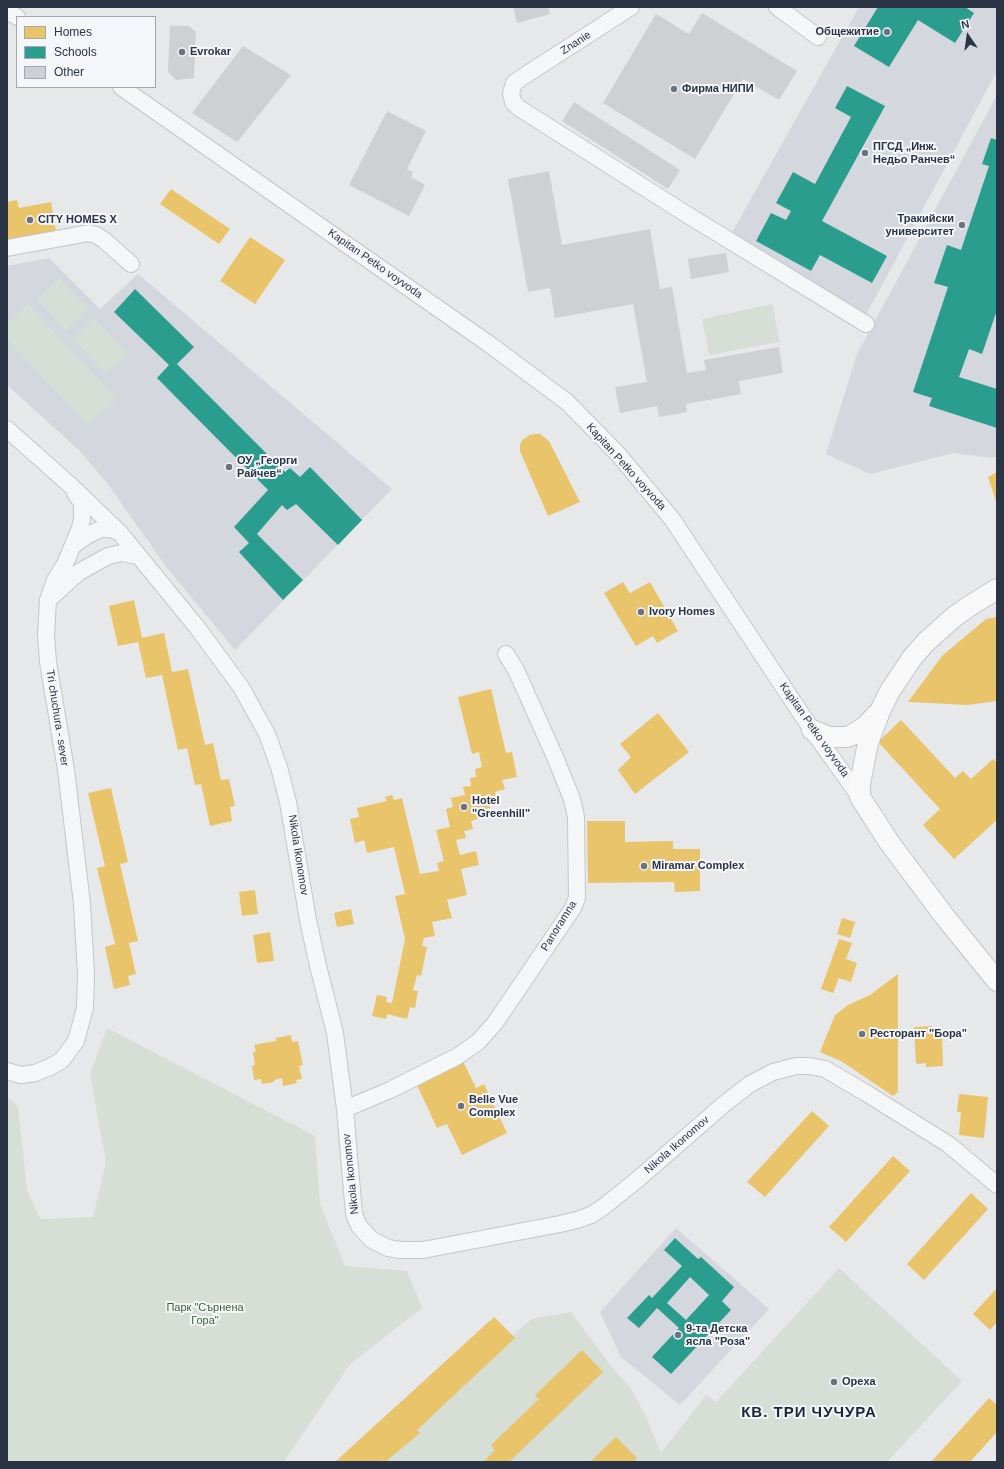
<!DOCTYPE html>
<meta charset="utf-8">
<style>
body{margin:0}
#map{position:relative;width:1004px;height:1469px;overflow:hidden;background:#e6e8ea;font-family:Helvetica,sans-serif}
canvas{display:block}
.frame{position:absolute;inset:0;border:8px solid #2b3445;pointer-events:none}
.legend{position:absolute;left:16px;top:16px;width:140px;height:72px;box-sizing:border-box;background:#f4f6f9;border:1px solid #a4a8b1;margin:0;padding:5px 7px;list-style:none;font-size:12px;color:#2b3445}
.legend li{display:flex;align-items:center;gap:8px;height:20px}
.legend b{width:20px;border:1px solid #a4a8b1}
.north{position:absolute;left:948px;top:16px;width:40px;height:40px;-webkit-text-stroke:3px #f4f6f9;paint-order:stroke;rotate:347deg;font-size:11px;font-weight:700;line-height:16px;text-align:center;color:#2b3445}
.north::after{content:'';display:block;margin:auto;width:14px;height:18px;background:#2b3445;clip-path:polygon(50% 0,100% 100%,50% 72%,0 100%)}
</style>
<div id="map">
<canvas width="1004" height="1469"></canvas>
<div class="frame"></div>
<ul class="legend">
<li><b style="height:11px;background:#e9c46a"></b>Homes</li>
<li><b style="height:11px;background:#2a9d8f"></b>Schools</li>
<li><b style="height:11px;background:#ced0d3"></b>Other</li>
</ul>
<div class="north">N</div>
</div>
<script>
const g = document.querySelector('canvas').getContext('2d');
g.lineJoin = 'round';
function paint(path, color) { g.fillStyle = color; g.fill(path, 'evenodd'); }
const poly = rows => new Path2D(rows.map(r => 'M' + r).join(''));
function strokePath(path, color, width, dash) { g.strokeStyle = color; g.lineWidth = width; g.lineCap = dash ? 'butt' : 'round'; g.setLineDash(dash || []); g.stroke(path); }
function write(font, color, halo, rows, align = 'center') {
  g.font = font + ' Helvetica,sans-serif'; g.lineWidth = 4; g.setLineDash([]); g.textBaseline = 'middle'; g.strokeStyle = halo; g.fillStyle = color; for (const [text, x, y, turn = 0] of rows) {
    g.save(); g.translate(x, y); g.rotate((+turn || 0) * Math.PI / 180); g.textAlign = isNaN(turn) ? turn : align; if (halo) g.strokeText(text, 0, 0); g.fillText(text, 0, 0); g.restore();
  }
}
const built = poly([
 [859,7,997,7,997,71,866,315,730,236],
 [997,95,997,456,992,458,953,453,870,474,826,454,857,354],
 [49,258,100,309,138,274,392,489,235,650,167,568,107,483,80,451,7,385,7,266],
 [676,1228,769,1309,680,1405,621,1357,600,1312]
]);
const green = poly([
 [59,278,89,309,66,331,37,299],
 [28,304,117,399,88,425,7,340,7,323],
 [772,304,780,342,709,355,702,319],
 [94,318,128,354,106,374,73,339],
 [107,1028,315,1136,320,1204,345,1266,407,1271,422,1308,350,1364,285,1460,286,1462,7,1462,7,1097,18,1106,27,1190,40,1219,93,1217,106,1162,90,1074],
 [839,1268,962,1381,887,1462,374,1462,531,1319,571,1312,611,1366,631,1389,645,1415,661,1453,706,1395,716,1402]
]);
const homes = poly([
 [171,189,230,229,219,244,160,204],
 [17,200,19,208,51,202,56,232,7,241,7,202],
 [250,237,285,260,255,304,220,281],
 [535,434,540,434,549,441,580,502,548,516,520,451,520,445,522,440,530,435],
 [997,472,997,504,988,477],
 [623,582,630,593,650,582,678,631,657,643,653,636,636,646,604,593],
 [134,600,142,638,164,633,172,672,188,669,205,745,213,743,221,780,229,779,235,806,230,807,232,821,210,826,201,784,195,785,187,748,178,750,162,675,146,678,138,642,118,646,109,606],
 [997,617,997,701,968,705,908,702,942,656,986,619],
 [491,689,506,753,512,752,517,777,502,780,505,789,495,792,497,799,489,801,490,808,476,811,478,819,471,821,473,829,464,831,466,838,456,840,460,855,476,851,479,865,461,869,467,895,447,900,452,918,432,922,435,936,424,938,422,946,427,947,421,976,417,975,413,990,418,991,415,1008,410,1007,407,1019,387,1014,386,1019,372,1016,377,995,387,997,386,1002,392,1003,405,939,395,896,405,894,394,847,367,853,364,840,355,843,350,819,359,817,357,808,387,801,385,797,392,795,394,800,402,798,420,874,439,871,437,863,444,861,436,830,450,827,446,809,453,807,451,798,465,795,463,787,471,786,470,778,476,777,475,769,482,767,479,752,472,754,458,697],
 [658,713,689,752,635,794,618,770,631,757,620,744],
 [901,720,955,778,963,771,971,779,993,759,997,763,997,820,954,859,923,825,940,809,878,742],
 [111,788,128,862,120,864,138,941,129,943,136,974,128,976,130,985,114,989,105,947,115,944,97,868,105,866,88,793],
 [587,821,625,821,625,842,673,841,673,849,700,849,700,891,675,892,674,882,588,883],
 [255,890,258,914,242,916,239,892],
 [351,909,354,924,337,927,334,913],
 [842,918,855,922,850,938,837,934],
 [270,932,274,961,257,963,253,935],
 [839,939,852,943,846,959,857,963,851,982,839,978,833,993,821,989],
 [898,974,898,1092,893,1096,841,1061,820,1052,835,1015,848,1005,870,995],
 [932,1026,933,1032,942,1032,943,1066,926,1067,926,1063,916,1064,914,1027],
 [291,1035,292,1042,298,1041,303,1065,299,1066,302,1079,296,1080,297,1083,283,1086,282,1078,274,1080,274,1082,262,1084,261,1079,254,1080,252,1066,255,1065,253,1052,256,1052,254,1045,276,1041,276,1038],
 [463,1061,476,1088,484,1084,507,1133,462,1155,447,1124,437,1128,416,1083],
 [959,1094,988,1097,984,1138,959,1135,961,1112,957,1112],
 [812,1111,829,1126,765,1197,747,1182],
 [893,1156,910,1171,846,1242,829,1227],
 [971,1193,988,1209,924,1280,907,1264],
 [997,1288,997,1322,990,1330,973,1314],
 [494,1317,515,1338,417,1430,420,1433,385,1462,382,1460,379,1462,336,1461],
 [582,1350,603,1372,509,1462,483,1462,495,1450,491,1445,539,1399,535,1395],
 [989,1398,997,1405,997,1432,970,1462,931,1462],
 [616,1437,637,1458,634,1462,590,1462]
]);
const schools = poly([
 [878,7,965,7,974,13,955,43,918,20,889,67,854,46],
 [847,86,885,106,822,221,887,256,872,283,820,255,811,271,756,241,771,213,786,220,791,211,776,203,793,172,815,184,851,117,835,108],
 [991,138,997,140,997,310,982,354,969,349,959,377,997,389,997,428,929,406,932,398,913,392,948,287,934,283,947,245,961,250,989,166,982,164],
 [135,289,194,347,177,364,285,472,290,468,300,477,310,467,362,520,338,545,296,504,287,510,282,505,257,534,303,580,283,600,239,552,249,543,234,527,268,490,157,378,169,365,114,312],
 [675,1238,698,1259,701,1257,734,1287,722,1301,731,1310,671,1374,652,1357,679,1328,657,1308,639,1328,627,1318,649,1295,652,1298,682,1266,664,1250],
 [690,1277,709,1295,686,1320,667,1303]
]);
const building = poly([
 [513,7,548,7,550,14,517,23],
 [702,13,797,71,779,100,743,79,695,159,603,103,656,14,689,34],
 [170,26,189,26,196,32,194,78,176,80,168,72],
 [243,46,291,75,237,142,192,113],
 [574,102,680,170,668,189,562,121],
 [387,111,426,131,407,169,413,172,411,177,425,185,409,216,349,185],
 [549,171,562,245,650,229,660,289,672,287,687,373,706,370,704,360,779,347,783,373,739,381,741,394,686,404,687,412,659,417,657,406,620,413,615,387,647,382,633,304,555,318,550,288,528,292,508,179],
 [726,253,729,272,691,279,688,259]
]);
const minor = poly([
 [631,7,521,78,514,83,511,93,513,102,519,108,686,214,866,324],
 [777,7,818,37],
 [7,11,17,17],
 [121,87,489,344,567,402,618,454,672,519,812,730,860,797],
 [7,248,89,233,96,235,104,240,131,264],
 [7,429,70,485,120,533,196,626,241,687,267,734,279,767,288,802,308,920,318,966,335,1033,345,1109,354,1214,359,1226,372,1240,388,1248,400,1250,423,1250,560,1224,577,1220,591,1215,602,1208,637,1180,723,1105,750,1084,773,1072,796,1066,810,1066,825,1069,866,1093,948,1144,997,1185],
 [75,544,88,535,101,529,111,529,120,533],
 [49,599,79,572,108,556,121,553,138,556],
 [7,1071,21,1075,35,1073,50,1067,62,1060,76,1041,85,1008,86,974,82,904,66,770,48,662,46,635,48,600,55,580,65,564,80,528,82,518,82,503,75,493],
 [345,1109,390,1090,458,1056,478,1042,495,1023,573,908,577,898,576,817,572,799,555,757,516,670,506,654]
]);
const major = poly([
 [997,589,968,607,954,617,926,642,912,658,890,691,880,711,868,743,860,784,860,797,889,842,945,917,997,981],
 [812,730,829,737,847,737,852,735,866,726,876,715]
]);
const markers = [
 [887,32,4,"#6c737f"],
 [182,52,4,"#6c737f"],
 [674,89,4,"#6c737f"],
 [865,153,4,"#6c737f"],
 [30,220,4,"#6c737f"],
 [962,225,4,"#6c737f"],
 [229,467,4,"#6c737f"],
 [641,612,4,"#6c737f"],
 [464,807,4,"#6c737f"],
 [644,866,4,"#6c737f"],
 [862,1034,4,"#6c737f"],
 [461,1106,4,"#6c737f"],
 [678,1335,4,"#6c737f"],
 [834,1382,4,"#6c737f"]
];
const poiNames = [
 ["Общежитие",879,32,"right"],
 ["Evrokar",190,52],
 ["Фирма НИПИ",682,89],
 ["ПГСД „Инж.",873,147],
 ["Недьо Ранчев“",873,160],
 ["Тракийски",954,219,"right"],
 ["университет",954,232,"right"],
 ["CITY HOMES X",38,220],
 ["ОУ „Георги",237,461],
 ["Райчев“",237,474],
 ["Ivory Homes",649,612],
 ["Hotel",472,801],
 ["\"Greenhill\"",472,814],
 ["Miramar Complex",652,866],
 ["Ресторант \"Бора\"",870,1034],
 ["Belle Vue",469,1100],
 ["Complex",469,1113],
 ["9-та Детска",686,1329],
 ["ясла \"Роза\"",686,1342],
 ["Opeха",842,1382]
];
const streetNames = [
 ["Znanie",576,43,-33],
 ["Kapitan Petko voyvoda",375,264,35],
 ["Kapitan Petko voyvoda",626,467,48],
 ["Tri chuchura - sever",57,718,81],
 ["Kapitan Petko voyvoda",814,730,55],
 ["Nikola Ikonomov",298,855,81],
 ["Panoramna",559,926,-58],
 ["Nikola Ikonomov",677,1145,-41],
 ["Nikola Ikonomov",351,1174,-96]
];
const parkNames = [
 ["Парк \"Сърнена",205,1308],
 ["Гора\"",205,1321]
];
const districtNames = [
 ["КВ. ТРИ ЧУЧУРА",809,1413]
];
paint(built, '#d4d7dd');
paint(green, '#d6ded6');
paint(homes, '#e9c46a');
paint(schools, '#2a9d8f');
paint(building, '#ced0d3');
strokePath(minor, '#c4c6c8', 18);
strokePath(major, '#c2c5c8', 22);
strokePath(minor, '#f5f6f7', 16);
strokePath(major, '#f8f8f8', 20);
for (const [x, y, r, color] of markers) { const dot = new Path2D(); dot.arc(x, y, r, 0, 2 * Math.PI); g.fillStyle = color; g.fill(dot); strokePath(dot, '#f4f6f9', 1.5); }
write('bold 11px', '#2b3445', '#f4f6f9', poiNames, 'left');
write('11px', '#2b3445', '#f4f6f9', streetNames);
write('11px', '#3f6138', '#f4f6f9', parkNames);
g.letterSpacing = '1px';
write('bold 15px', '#1d2536', '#f4f6f9', districtNames);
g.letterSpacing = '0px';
</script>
